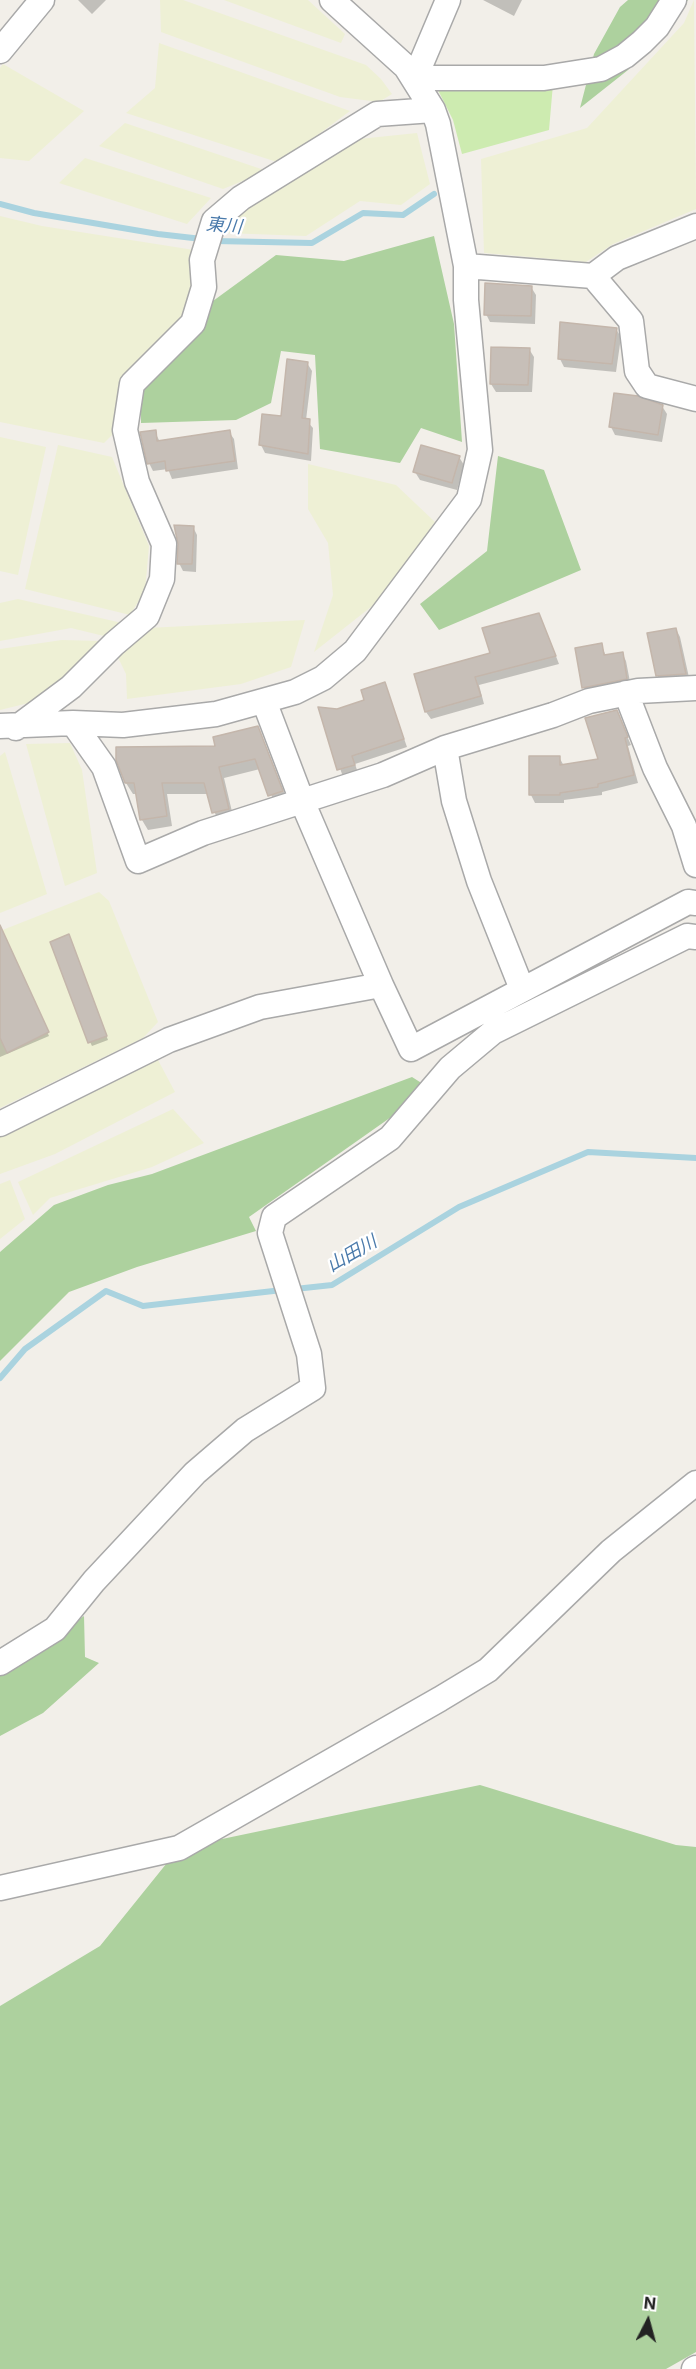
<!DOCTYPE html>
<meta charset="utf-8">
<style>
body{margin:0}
#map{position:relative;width:696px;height:2369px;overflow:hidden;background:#f2efe9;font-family:Inter,sans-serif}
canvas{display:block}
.north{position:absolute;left:618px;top:2291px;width:60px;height:60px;-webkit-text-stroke:4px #fff;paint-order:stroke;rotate:6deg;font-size:16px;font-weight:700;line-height:24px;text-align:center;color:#222}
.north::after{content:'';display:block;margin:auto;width:21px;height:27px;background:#222;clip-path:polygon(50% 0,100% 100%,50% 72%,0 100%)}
</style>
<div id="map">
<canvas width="696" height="2369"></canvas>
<div class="north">N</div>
</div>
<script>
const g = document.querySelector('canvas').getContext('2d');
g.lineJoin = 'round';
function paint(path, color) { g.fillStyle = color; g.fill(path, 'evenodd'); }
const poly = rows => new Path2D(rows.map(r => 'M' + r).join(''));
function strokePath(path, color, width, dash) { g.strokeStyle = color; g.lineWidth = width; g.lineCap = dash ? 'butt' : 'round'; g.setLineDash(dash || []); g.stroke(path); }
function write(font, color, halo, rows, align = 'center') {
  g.font = font + ' Inter,"Noto Sans JP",sans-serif'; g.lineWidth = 4.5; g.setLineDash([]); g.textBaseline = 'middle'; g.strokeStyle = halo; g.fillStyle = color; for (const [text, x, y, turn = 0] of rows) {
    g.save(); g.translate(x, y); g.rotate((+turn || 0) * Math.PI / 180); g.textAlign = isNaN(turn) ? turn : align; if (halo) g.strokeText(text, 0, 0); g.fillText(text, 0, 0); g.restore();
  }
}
const farmland = poly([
 [160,0,183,0,366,65,381,79,392,94,379,102,340,97,161,32],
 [224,0,308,0,345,34,341,43],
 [694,0,696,209,613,244,586,262,484,253,481,159,587,128,684,23],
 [159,43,350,111,280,163,126,113,155,88],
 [3,64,84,111,29,161,0,158,0,68],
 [125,123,267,171,223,189,99,146],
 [417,133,430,184,401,205,360,201,306,236,225,233,227,225,249,203,359,139],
 [85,158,211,198,187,224,59,183],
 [0,216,42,226,194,250,192,291,180,319,114,433,104,443,0,422],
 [0,437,46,447,18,575,0,571],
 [58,445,112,457,149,546,145,591,130,615,25,589],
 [308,464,396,485,435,522,381,599,314,652,333,595,328,543,308,509],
 [18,599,122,623,108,637,71,628,0,641,0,603],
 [305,620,291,667,241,684,127,699,126,674,112,645,128,629],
 [62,640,100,641,41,700,0,710,0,649],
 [70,743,82,770,97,873,65,886,26,744],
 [5,752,47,894,0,913,0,756],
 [99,892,109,901,158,1022,143,1038,0,1108,0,931],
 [157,1058,175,1092,55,1154,0,1174,0,1136],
 [173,1109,204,1143,152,1167,50,1198,33,1215,18,1182],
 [10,1180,25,1219,0,1239,0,1184]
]);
const grass = poly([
 [553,84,549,130,462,154,453,120,437,88,501,91]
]);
const forest = poly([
 [628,0,688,0,628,70,580,108,594,54,620,7],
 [434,236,454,324,462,442,421,428,400,463,320,449,315,355,281,351,271,403,236,420,141,423,141,388,202,332,213,301,276,255,344,261],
 [498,456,544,470,581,570,439,630,420,604,487,551],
 [412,1077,431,1089,249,1217,256,1231,137,1267,69,1292,0,1361,0,1252,54,1205,108,1185,152,1174],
 [84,1616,85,1657,99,1663,43,1713,0,1736,0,1673],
 [480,1785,676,1845,696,1847,696,2352,666,2369,0,2369,0,2006,100,1946,179,1848]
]);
const shadow = poly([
 [78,0,106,0,92,14],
 [483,0,522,0,514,16],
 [531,287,536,295,535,324,490,322,486,314],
 [616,329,621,337,616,372,564,367,560,359],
 [529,349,534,357,532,392,496,392,491,384],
 [307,363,312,371,306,420,313,428,311,461,265,453,261,445,282,417],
 [662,406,667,414,662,442,615,435,611,427],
 [155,432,160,442,229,432,234,439,238,469,172,479,168,469,153,471,149,463],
 [459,457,464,465,457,490,420,480,415,472],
 [193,527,197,535,196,572,183,571,179,563],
 [543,623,559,664,479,685,484,704,431,719,426,712,492,654],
 [676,629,680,637,690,682,662,683,657,675],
 [601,644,606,656,622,653,626,661,631,687,588,696,584,688,577,649],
 [385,684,407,747,355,764,358,773,343,777,320,709,338,710,366,701],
 [616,712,631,745,628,746,638,783,602,792,602,795,564,800,564,803,535,803,531,795,530,757,559,757,564,766,600,760],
 [258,728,288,802,276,806,260,769,224,778,234,820,219,824,208,794,167,794,172,826,148,830,142,820,138,794,133,794,126,783,217,748],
 [0,933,4,935,49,1036,0,1057],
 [70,940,108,1040,92,1046,90,1042]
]);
const stream = poly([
 [0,204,34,213,158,234,202,239],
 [215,241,312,243,363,213,403,215,434,194],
 [295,1289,332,1285,459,1207,588,1152,696,1158],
 [0,1378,25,1349,106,1291,143,1306,282,1290]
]);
const building = poly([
 [485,283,532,286,531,316,484,315,485,283],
 [560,322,617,328,612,364,558,359,560,322],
 [491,347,530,348,528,385,490,384,491,347],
 [287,359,308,362,302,418,310,419,308,454,259,445,262,414,281,416,287,359],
 [614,393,638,396,663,405,658,435,609,427,614,393],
 [156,430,157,441,230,430,235,461,166,471,165,461,147,464,140,432,156,430],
 [421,445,460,456,452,483,413,472,421,445],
 [174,525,194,526,192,564,177,564,178,544,174,525],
 [539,613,556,656,475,677,481,696,425,712,414,674,490,653,482,628,539,613],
 [676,628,686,674,656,676,647,633,676,628],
 [602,643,604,655,623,652,627,679,582,688,575,648,602,643],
 [385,682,404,739,352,756,355,765,337,770,318,707,337,709,364,700,361,690,385,682],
 [617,710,628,737,625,738,634,775,598,784,598,787,560,793,560,795,529,795,529,756,560,756,560,765,598,759,585,718,617,710],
 [258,726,283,791,268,796,255,759,219,767,229,809,212,813,204,783,162,783,167,816,140,820,134,783,125,783,116,760,116,747,215,746,213,737,258,726],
 [0,925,49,1032,7,1053,0,1038,0,925],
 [69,934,107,1036,88,1043,50,942,69,934]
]);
const minor = poly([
 [448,0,415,78,544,78,601,69,625,56,642,42,657,27,674,0],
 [0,51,42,0],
 [466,266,593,276,617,258,696,226],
 [593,276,631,321,637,371,647,386,696,399],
 [626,693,655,768,684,826,696,865],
 [264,701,302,801,381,985],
 [73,723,104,767,138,861,203,833,383,775,445,748,553,715,589,701,638,691,696,688],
 [0,726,73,723,123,725,216,714,295,692,323,678,355,651,469,499,480,450,466,300,466,266,438,124,433,110,406,67,332,0],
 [16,728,71,687,114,644,147,616,162,579,164,544,137,482,125,430,132,384,193,323,204,287,202,260,214,221,241,198,377,114,433,110],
 [445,748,454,801,479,881,522,989],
 [0,1124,169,1040,260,1007,381,985,411,1049,688,902,696,903],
 [0,1663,55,1629,94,1581,195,1473,245,1430,313,1388,309,1354,270,1233,274,1217,390,1138,450,1068,493,1032,687,936,696,937],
 [0,1888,179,1848,440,1699,488,1670,611,1551,696,1483],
 [694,2369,696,2368]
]);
const waterNames = [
 ["東川",224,226,5],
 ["山田川",352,1254,-30]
];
paint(farmland, '#eef0d5');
paint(grass, '#cdebb0');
paint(forest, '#add19e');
paint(shadow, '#0003');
strokePath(stream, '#aad3df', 6);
paint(building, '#c7bfb8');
strokePath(building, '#c4b6ab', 1.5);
strokePath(minor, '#a9a9a9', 27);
strokePath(minor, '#fff', 24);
write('italic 18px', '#4a7aab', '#fff', waterNames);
</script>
